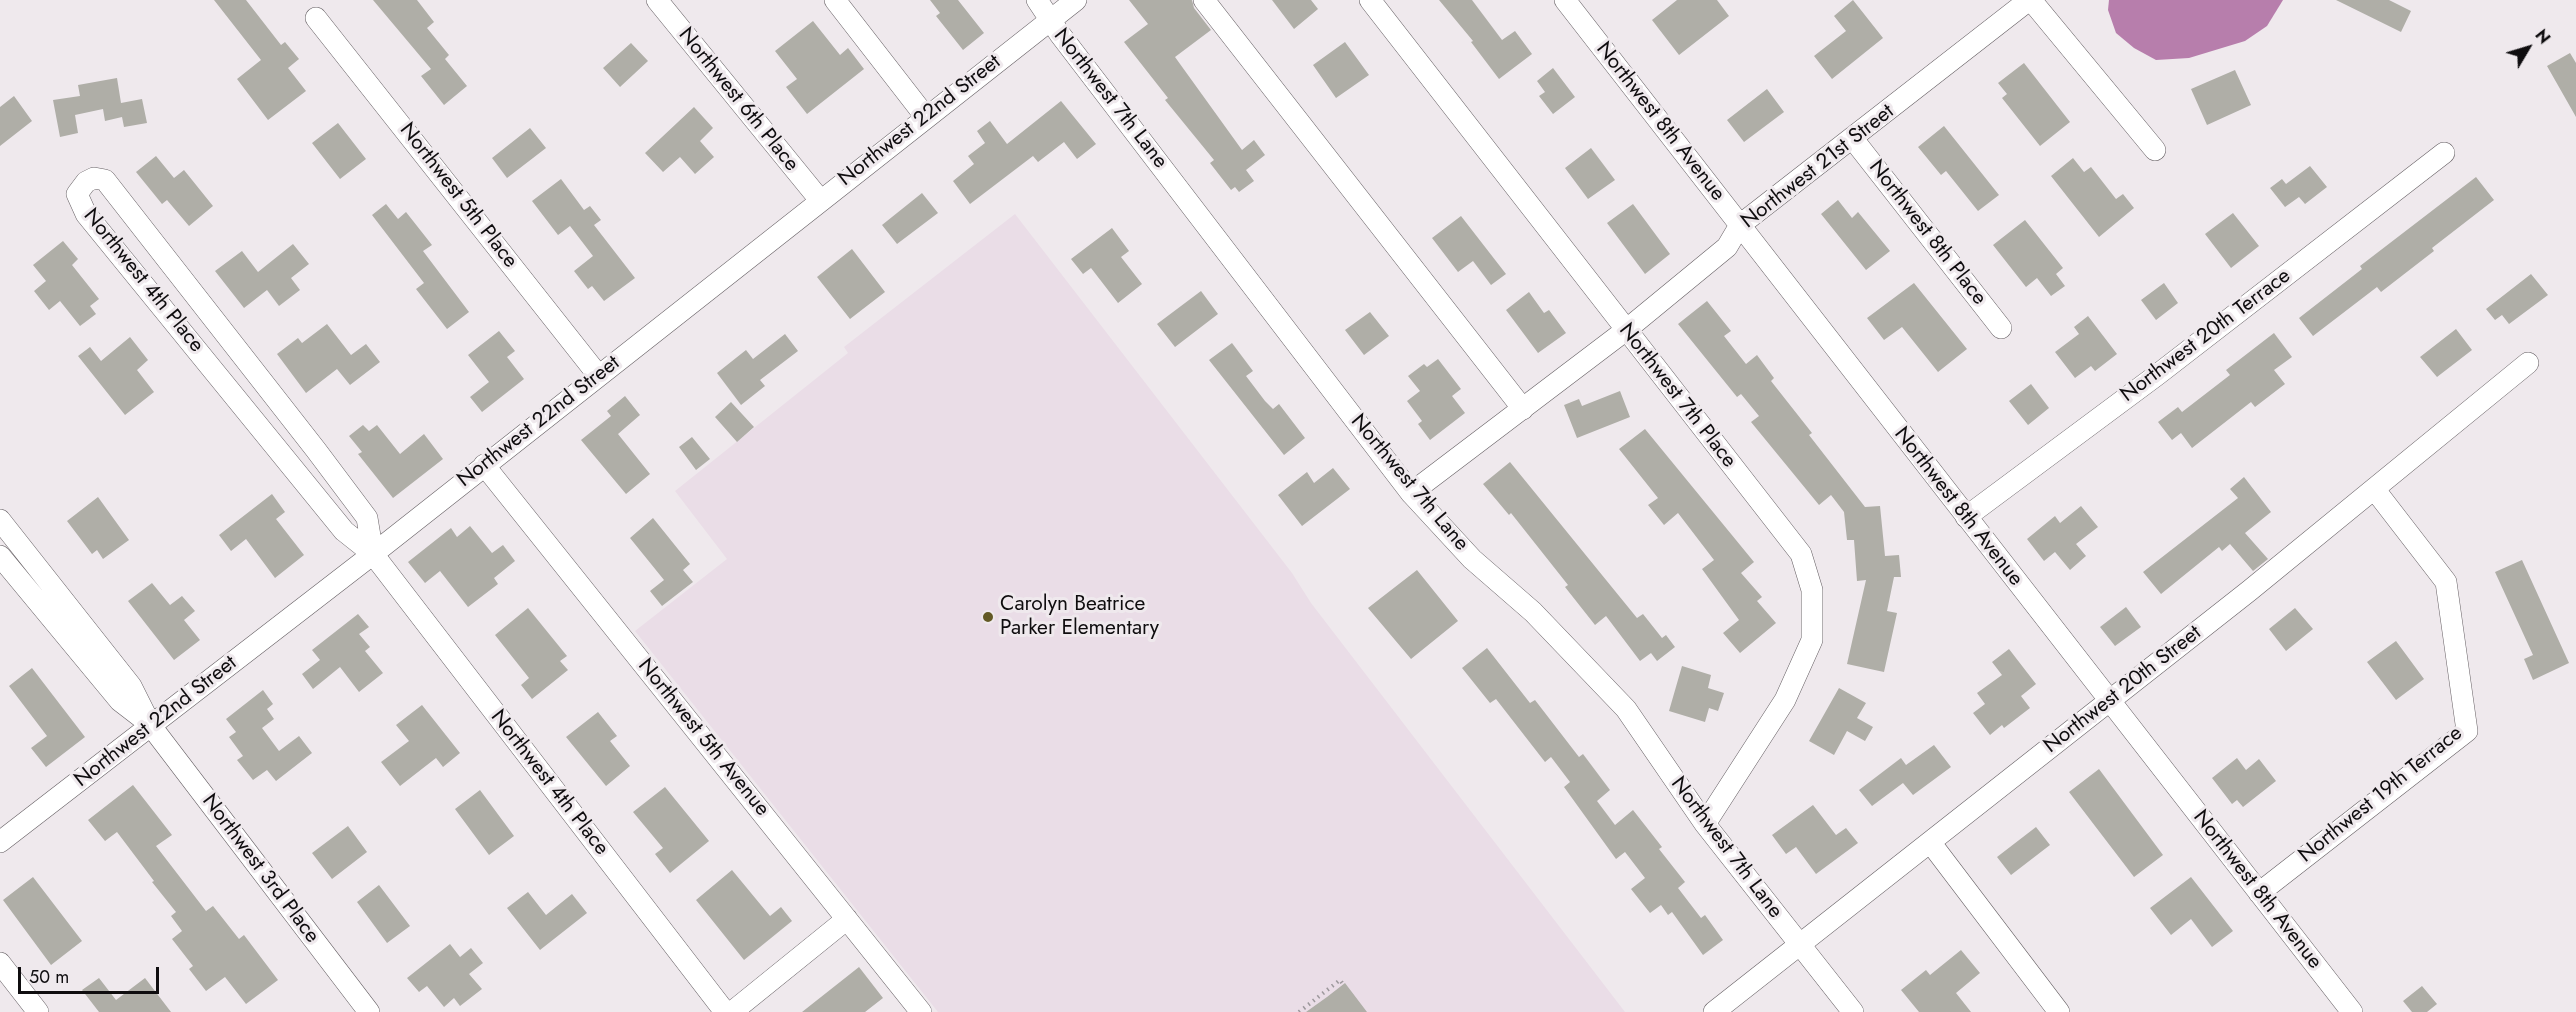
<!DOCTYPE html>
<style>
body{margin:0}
#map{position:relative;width:2576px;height:1012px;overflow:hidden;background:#efe9ed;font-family:Jost,sans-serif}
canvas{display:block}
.north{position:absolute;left:2498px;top:18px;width:60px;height:60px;-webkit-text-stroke:4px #efe9ed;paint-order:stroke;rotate:52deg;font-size:16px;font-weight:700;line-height:24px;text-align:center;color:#0f0d0f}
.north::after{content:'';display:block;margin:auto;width:21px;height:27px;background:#0f0d0f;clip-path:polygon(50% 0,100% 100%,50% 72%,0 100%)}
.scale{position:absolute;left:18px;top:967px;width:141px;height:27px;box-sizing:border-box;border:3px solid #0f0d0f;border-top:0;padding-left:8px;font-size:18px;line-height:21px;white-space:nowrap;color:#0f0d0f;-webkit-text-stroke:4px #efe9ed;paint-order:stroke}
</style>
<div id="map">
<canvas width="2576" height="1012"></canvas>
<div class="north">N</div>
<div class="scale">50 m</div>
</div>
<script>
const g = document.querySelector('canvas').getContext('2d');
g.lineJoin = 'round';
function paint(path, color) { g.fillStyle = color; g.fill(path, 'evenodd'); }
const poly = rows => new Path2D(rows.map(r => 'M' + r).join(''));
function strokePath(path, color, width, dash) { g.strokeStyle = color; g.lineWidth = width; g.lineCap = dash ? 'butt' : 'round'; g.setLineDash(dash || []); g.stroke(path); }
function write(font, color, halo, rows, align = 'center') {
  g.font = font + ' Jost,sans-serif'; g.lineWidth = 6; g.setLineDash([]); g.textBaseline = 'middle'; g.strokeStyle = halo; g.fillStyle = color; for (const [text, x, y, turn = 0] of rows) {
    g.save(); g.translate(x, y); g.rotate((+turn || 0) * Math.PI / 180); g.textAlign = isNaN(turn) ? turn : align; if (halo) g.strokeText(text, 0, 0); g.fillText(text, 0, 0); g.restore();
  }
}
const built = poly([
 [1015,214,1292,573,1311,603,1625,1012,938,1012,635,631,727,559,675,491,848,353,844,347]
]);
const water = poly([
 [2109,0,2283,0,2267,26,2245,41,2189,58,2156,60,2134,48,2116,33,2108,10]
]);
const building = poly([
 [214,0,246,0,281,45,285,42,299,59,288,68,306,91,268,120,237,79,261,60],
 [373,0,417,0,434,22,427,28,449,55,445,59,467,86,444,105,421,76,431,69],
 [930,0,958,0,984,33,963,50,936,16,940,13],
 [1129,0,1192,0,1194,8,1211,30,1175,57,1242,150,1254,140,1265,155,1246,170,1254,181,1239,192,1235,187,1231,190,1210,163,1214,160,1165,100,1168,98,1124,42,1148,24],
 [1272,0,1311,0,1318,9,1294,29],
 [1439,0,1472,0,1502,40,1515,31,1532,54,1499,79,1471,42,1473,41],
 [1677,0,1717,0,1729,16,1679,55,1652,20],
 [1853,0,1883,38,1832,79,1814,56,1846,31,1834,16],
 [2336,0,2389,0,2411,11,2401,32],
 [813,21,840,55,848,48,864,69,807,114,786,87,797,79,775,51],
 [1345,42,1369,75,1336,98,1313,65],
 [631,43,648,61,620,87,603,68],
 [2570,53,2576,63,2576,117,2547,66],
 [2024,63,2070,122,2040,146,2002,98,2007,94,1998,83],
 [1553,68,1575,97,1553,114,1539,96,1545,92,1537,81],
 [2235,70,2251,105,2207,125,2191,89],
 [117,78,121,103,142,99,147,123,124,127,122,117,105,121,103,109,75,115,78,133,60,137,53,100,80,96,78,85],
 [1767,89,1784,112,1744,142,1727,120],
 [14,96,32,121,0,146,0,107],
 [1061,101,1096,144,1077,159,1064,142,1038,162,1033,156,970,204,953,181,974,164,968,156,985,143,977,131,990,121,1007,144],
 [694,107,713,128,700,141,714,157,695,174,680,157,663,172,645,153],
 [338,123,366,159,340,179,312,143],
 [1944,126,1999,195,1978,211,1946,171,1941,175,1918,147],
 [530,128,546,148,507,178,492,158],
 [1591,148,1615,180,1588,199,1565,168],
 [156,156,174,178,184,170,213,206,189,226,167,200,162,204,136,172],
 [2073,158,2084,172,2091,167,2116,199,2123,194,2134,208,2099,237,2051,176],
 [2310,166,2327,187,2305,204,2299,197,2285,207,2270,188,2282,179,2286,184],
 [2476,177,2494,200,2432,248,2434,251,2381,292,2377,287,2313,336,2299,318,2362,269,2360,266],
 [561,179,584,210,590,206,601,220,594,225,635,278,604,301,592,286,588,289,574,271,593,256,570,226,558,235,532,201],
 [922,193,938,213,897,244,882,225],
 [1838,200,1852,218,1858,212,1890,251,1866,270,1821,214],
 [386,204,398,219,406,212,432,245,423,251,469,312,447,329,416,289,424,283,372,215],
 [1633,204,1670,254,1645,274,1607,223],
 [2233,213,2259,246,2231,268,2205,234],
 [1461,216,1506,274,1491,285,1473,261,1458,272,1432,238],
 [2025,220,2063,268,2056,274,2065,286,2051,296,2037,278,2026,287,1993,245],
 [1112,228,1129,251,1121,257,1142,284,1118,303,1091,268,1083,274,1071,259],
 [63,241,78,259,72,265,99,299,90,306,96,314,80,326,60,301,49,310,34,291,46,281,33,265],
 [293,244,309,264,291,278,300,290,279,306,267,290,244,308,215,271,242,251,258,272],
 [852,249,885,292,850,319,817,277],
 [2531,274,2548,295,2509,324,2502,315,2495,320,2486,309],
 [1914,283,1967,349,1938,372,1902,327,1884,340,1867,318],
 [2164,283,2178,303,2156,320,2141,300],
 [1201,291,1218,314,1175,347,1157,324],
 [1529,292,1544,313,1549,310,1566,333,1538,353,1506,310],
 [1707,301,1731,331,1724,336,1746,364,1757,355,1774,378,1771,381,1812,433,1809,435,1865,507,1880,506,1885,556,1899,555,1901,577,1894,577,1887,611,1897,613,1884,672,1847,664,1866,580,1857,581,1854,540,1847,540,1844,512,1831,495,1819,505,1751,422,1759,416,1741,394,1737,397,1678,324],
 [1370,312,1389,336,1364,355,1345,330],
 [2088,316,2117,354,2095,371,2091,366,2075,378,2055,352,2079,334,2074,327],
 [327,324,351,355,366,344,380,362,350,385,337,369,306,393,277,354,298,338,302,343],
 [2456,329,2472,350,2437,377,2420,357],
 [499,331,515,351,507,357,524,379,482,412,470,397,489,382,468,355],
 [2274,333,2292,357,2274,370,2285,384,2255,407,2251,402,2192,448,2181,433,2172,440,2158,422,2178,407,2182,412,2230,375,2226,370],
 [785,334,798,351,760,380,765,386,741,405,717,373,746,350,753,359],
 [130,337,148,360,137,370,154,392,125,415,78,356,90,347,101,361],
 [1232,343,1253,371,1246,376,1265,401,1273,409,1279,404,1305,438,1284,455,1209,360],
 [1438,359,1461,389,1452,396,1465,413,1430,440,1418,424,1422,421,1407,401,1420,391,1408,376,1424,364,1427,367],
 [2031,384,2049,408,2028,425,2009,401],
 [1620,391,1630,417,1577,438,1564,405,1579,399,1582,406],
 [625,396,640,415,618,434,650,474,626,494,581,440,611,416,607,411],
 [731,402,754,427,737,442,715,417],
 [363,425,369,431,377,425,400,454,424,434,443,459,393,498,358,454,362,452,349,436],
 [1645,429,1754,562,1741,573,1762,597,1757,601,1776,623,1740,653,1723,633,1739,620,1702,569,1714,560,1678,513,1664,525,1648,505,1658,498,1619,449],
 [692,437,710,459,696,470,679,447],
 [1510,462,1637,618,1643,614,1662,638,1666,635,1675,647,1657,661,1651,653,1640,661,1606,616,1595,625,1565,587,1568,585,1511,513,1509,515,1483,484],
 [1333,468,1350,489,1302,526,1278,495,1307,472,1314,483],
 [2244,477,2271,512,2245,533,2268,559,2253,571,2230,544,2222,551,2219,547,2161,594,2143,572,2238,498,2230,489],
 [272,494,285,512,276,519,304,555,275,578,246,539,231,551,219,535],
 [98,497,129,540,103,559,97,550,92,554,67,521],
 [2081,506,2098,527,2076,544,2086,556,2070,570,2055,552,2044,561,2027,539,2055,516,2060,523],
 [653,518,690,564,683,570,693,582,662,606,650,591,664,580,630,538],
 [470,526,492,553,503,545,515,561,494,578,498,584,468,607,440,571,425,583,408,562,451,528,457,537],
 [2522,560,2569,663,2533,680,2524,659,2533,655,2495,572],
 [1417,570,1458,621,1411,659,1368,608],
 [152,583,170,605,182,596,195,611,184,620,200,640,174,660,128,601],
 [2126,607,2141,627,2115,646,2100,627],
 [528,608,567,656,560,661,568,670,532,699,521,685,529,678,495,635],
 [2295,608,2313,629,2286,651,2269,629],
 [358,614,369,627,359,634,370,647,365,651,383,673,359,692,340,667,313,689,302,674,320,660,312,650],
 [2396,641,2424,679,2396,700,2367,662],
 [1487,648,1530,703,1535,700,1579,757,1583,754,1610,790,1597,801,1615,825,1633,810,1662,847,1659,849,1685,882,1678,888,1701,918,1705,915,1723,940,1703,955,1672,912,1668,915,1661,905,1650,913,1631,889,1645,878,1625,852,1616,859,1564,787,1570,782,1551,757,1545,762,1496,699,1490,703,1462,668],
 [2009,649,2036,684,2021,696,2030,708,2004,728,2002,725,1990,735,1973,713,1985,704,1977,693,2002,675,1992,662],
 [1682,666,1711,675,1708,688,1724,693,1718,711,1709,708,1705,722,1669,711],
 [32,668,85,737,46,767,31,748,47,736,9,686],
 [1839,688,1866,703,1857,718,1873,727,1865,741,1847,731,1834,755,1809,741],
 [263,690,273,704,267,709,274,719,262,728,279,751,299,736,312,753,276,781,267,770,253,780,237,760,243,756,229,737,236,732,226,719],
 [422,705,460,753,443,767,436,758,400,786,381,762,409,741,396,725],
 [598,712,617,736,610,741,630,766,606,786,566,737],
 [1934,745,1951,767,1913,795,1903,783,1872,806,1859,790,1901,758,1906,765],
 [2237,758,2246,770,2259,759,2276,781,2243,807,2237,800,2232,804,2212,778],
 [2099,769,2163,855,2134,877,2069,792],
 [133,785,172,835,156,846,206,911,213,906,239,939,244,935,278,980,246,1004,225,977,206,991,189,969,193,966,172,939,182,931,171,916,176,912,152,882,154,881,117,832,105,841,88,820],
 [665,787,709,841,670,873,655,854,663,848,633,812],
 [480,790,514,836,489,855,455,809],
 [1813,805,1836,835,1846,828,1858,843,1816,874,1796,847,1786,854,1772,835],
 [348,826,367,852,332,879,312,853],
 [2036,827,2050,845,2011,875,1997,857],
 [732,870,770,916,781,907,792,921,744,960,696,900],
 [33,877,82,941,51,965,3,900],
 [2191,877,2233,931,2212,947,2191,919,2171,935,2150,908],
 [379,885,410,926,387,943,357,902],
 [528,892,546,915,572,894,587,913,540,950,507,908],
 [450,944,460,957,471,948,483,963,469,974,482,989,460,1006,454,998,444,1007,427,986,419,992,407,978],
 [1961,950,1980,973,1956,993,1971,1012,1919,1012,1901,990,1926,970,1930,975],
 [859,967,883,998,865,1012,802,1012],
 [99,978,116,1000,145,978,171,1012,99,1012,82,990],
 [1345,983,1367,1012,1306,1012,1327,997],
 [2422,986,2437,1004,2427,1012,2412,1012,2403,1001]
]);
const path = poly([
 [1299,1012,1340,980,1343,984]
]);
const minor = poly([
 [657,0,820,200],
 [835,0,925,116],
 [1037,0,1059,33,1411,493,1472,559,1533,612,1626,709,1705,824,1853,1012],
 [1204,0,1523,409],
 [1370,0,1801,554,1812,590,1812,640,1785,700,1705,824],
 [1565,0,2352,1012],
 [2031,0,2155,150],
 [316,18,598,375],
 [1853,139,2001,328],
 [484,465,921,1012],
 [1411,493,1626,330,1727,247,1740,225,2029,0],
 [1966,517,2157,375,2444,153],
 [0,520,131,686,151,726,369,1012],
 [373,554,367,518,316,450,105,180,94,178,86,182,77,194,86,214,344,531,373,554,725,1012],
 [0,556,120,701,146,721],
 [0,842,373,554,1076,0],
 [1930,842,2059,1012],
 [2259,893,2467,731,2446,582,2375,490],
 [0,963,38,1012],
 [732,1012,847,919],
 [1714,1012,2249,591,2528,363]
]);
const markers = [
 [988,617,6,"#635925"]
];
const streetNames = [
 ["Northwest 7th Lane",1110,99,52],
 ["Northwest 6th Place",738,100,51],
 ["Northwest 22nd Street",920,121,-38],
 ["Northwest 8th Avenue",1660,122,52],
 ["Northwest 21st Street",1818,167,-38],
 ["Northwest 5th Place",458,196,52],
 ["Northwest 8th Place",1927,233,52],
 ["Northwest 4th Place",143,281,51],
 ["Northwest 20th Terrace",2206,336,-37],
 ["Northwest 7th Place",1677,396,52],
 ["Northwest 22nd Street",539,422,-38],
 ["Northwest 7th Lane",1409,483,50],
 ["Northwest 8th Avenue",1958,507,52],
 ["Northwest 20th Street",2123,690,-38],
 ["Northwest 22nd Street",156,722,-38],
 ["Northwest 5th Avenue",703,738,51],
 ["Northwest 4th Place",549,783,52],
 ["Northwest 19th Terrace",2381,795,-39],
 ["Northwest 7th Lane",1726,848,53],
 ["Northwest 3rd Place",260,869,53],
 ["Northwest 8th Avenue",2257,890,52]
];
const poiNames = [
 ["Carolyn Beatrice",1000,605],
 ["Parker Elementary",1000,629]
];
paint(built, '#eadde7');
paint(water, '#b77eac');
paint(building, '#afaea7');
strokePath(minor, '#655f63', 22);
strokePath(path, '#9d989c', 4, [1.5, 4.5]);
strokePath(minor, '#fff', 21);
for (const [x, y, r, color] of markers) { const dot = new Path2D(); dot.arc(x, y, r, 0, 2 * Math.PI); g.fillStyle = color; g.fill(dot); strokePath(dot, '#efe9ed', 2); }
write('21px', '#0f0d0f', '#efe9ed', streetNames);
write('21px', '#0f0d0f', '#efe9ed', poiNames, 'left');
</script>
